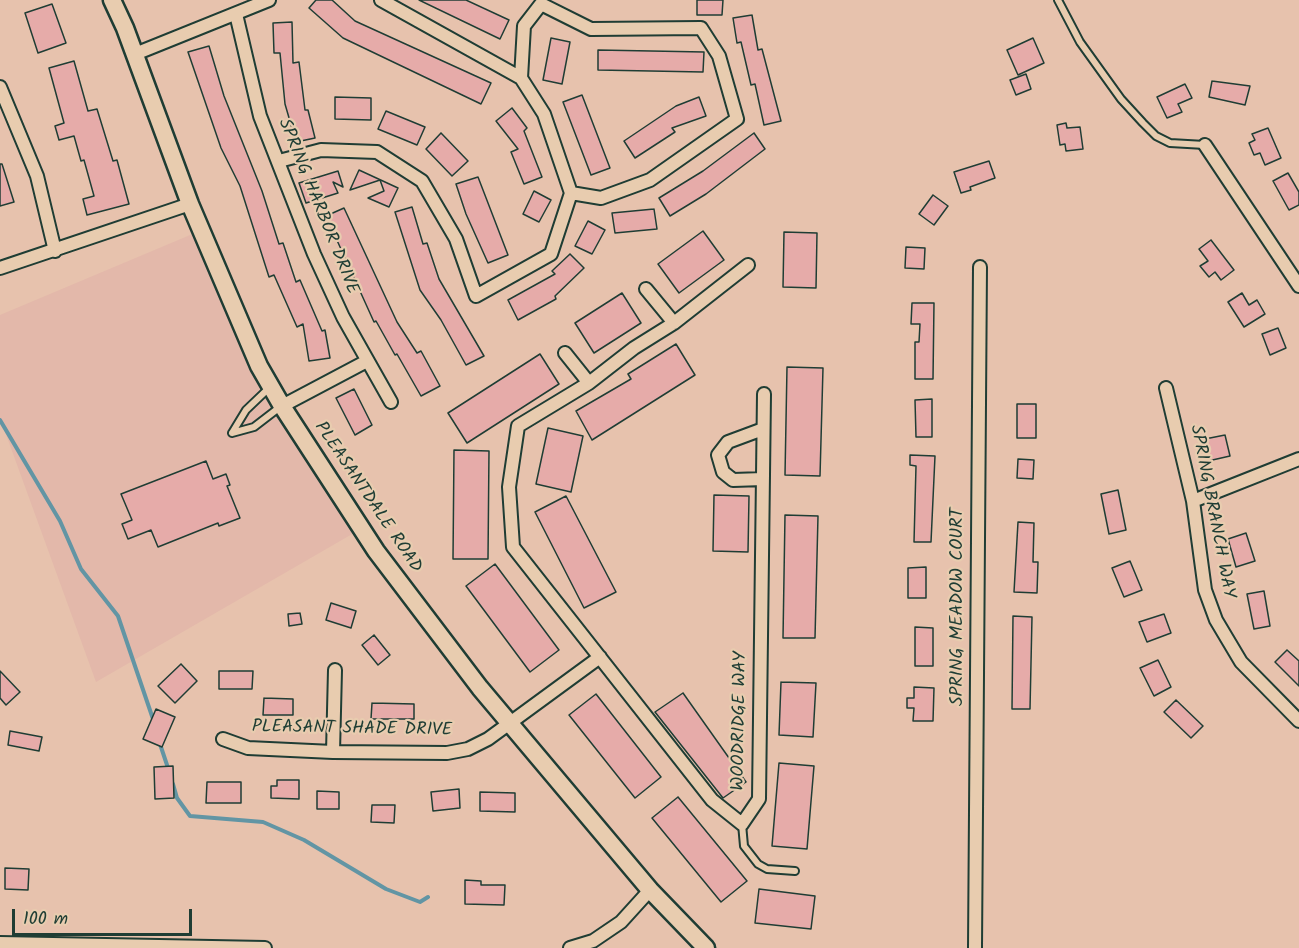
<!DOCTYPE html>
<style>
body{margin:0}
#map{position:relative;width:1299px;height:948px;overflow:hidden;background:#e7c2ad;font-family:Kalam,sans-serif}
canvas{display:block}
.scale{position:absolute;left:12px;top:909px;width:180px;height:27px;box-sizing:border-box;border:3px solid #1f3d34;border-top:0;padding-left:8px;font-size:18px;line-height:21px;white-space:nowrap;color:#1f3d34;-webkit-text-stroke:4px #e8ccaf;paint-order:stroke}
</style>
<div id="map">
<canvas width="1299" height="948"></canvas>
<div class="scale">100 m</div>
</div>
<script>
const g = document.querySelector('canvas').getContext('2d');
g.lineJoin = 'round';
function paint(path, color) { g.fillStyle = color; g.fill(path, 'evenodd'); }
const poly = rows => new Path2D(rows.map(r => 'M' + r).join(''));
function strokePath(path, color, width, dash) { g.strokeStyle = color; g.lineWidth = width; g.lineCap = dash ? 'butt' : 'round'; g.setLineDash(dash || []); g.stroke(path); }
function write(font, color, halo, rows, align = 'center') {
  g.font = font + ' Kalam,sans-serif'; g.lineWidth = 4.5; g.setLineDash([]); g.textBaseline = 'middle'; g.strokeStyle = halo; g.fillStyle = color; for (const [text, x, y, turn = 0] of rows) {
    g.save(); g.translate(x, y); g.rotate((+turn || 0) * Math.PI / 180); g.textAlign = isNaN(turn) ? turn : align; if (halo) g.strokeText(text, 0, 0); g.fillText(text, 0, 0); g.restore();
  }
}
const built = poly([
 [202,230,258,379,354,533,96,682,0,418,0,315]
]);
const stream = poly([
 [0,420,60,521,81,569,118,616,154,722],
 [160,744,169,771],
 [173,784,177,798,190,816,263,822,304,840,386,889,420,902,428,897]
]);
const building = poly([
 [316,0,332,0,355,21,491,83,481,104,343,38,309,8,316,0],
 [419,0,466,0,509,20,500,39,419,0],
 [697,0,723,0,722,15,697,15,697,0],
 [52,4,66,43,38,53,25,13,52,4],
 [752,15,758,50,762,49,781,121,764,125,755,84,751,85,741,42,737,43,733,18,752,15],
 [292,22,293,63,299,62,305,110,308,110,315,138,296,142,285,104,280,53,274,53,273,23,292,22],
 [551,38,570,42,562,84,543,80,551,38],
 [1033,38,1044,63,1018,75,1007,50,1033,38],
 [209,46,224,96,262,191,279,244,283,243,296,282,300,280,322,331,325,330,330,358,309,361,303,324,297,327,274,275,269,277,240,186,221,148,188,52,209,46],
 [598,50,704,52,703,72,598,70,598,50],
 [74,61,88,111,97,109,113,161,117,160,129,204,87,215,83,199,94,196,84,160,81,161,74,136,59,140,55,126,64,123,49,68,74,61],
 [1026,74,1031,89,1016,95,1010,80,1026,74],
 [1212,81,1250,86,1245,105,1209,97,1212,81],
 [1185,84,1192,98,1178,104,1182,112,1167,118,1157,97,1185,84],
 [582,95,610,168,591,175,563,102,582,95],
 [335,97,371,98,371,120,335,119,335,97],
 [699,97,706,116,672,128,675,132,635,158,624,141,676,106,699,97],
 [512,108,527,128,524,131,542,177,524,184,511,152,518,149,496,121,512,108],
 [386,111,425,127,417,145,378,129,386,111],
 [1066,123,1067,128,1080,127,1083,149,1066,151,1065,144,1060,145,1057,125,1066,123],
 [1268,128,1281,158,1265,165,1260,153,1254,155,1249,143,1255,140,1252,134,1268,128],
 [441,133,468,161,452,176,426,149,441,133],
 [754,133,765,149,706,194,670,216,659,198,703,171,754,133],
 [989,161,995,178,970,187,971,190,961,193,954,172,989,161],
 [0,164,2,164,14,202,0,206,0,164],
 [359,170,398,188,389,207,368,198,384,191,380,180,350,190,359,170],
 [338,171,343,187,333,182,338,193,306,203,299,183,338,171],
 [1288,173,1299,192,1299,205,1289,210,1273,181,1288,173],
 [478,177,508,255,488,263,466,214,456,184,478,177],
 [534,191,551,200,539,222,523,214,534,191],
 [933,195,948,206,934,225,919,214,933,195],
 [412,207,423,244,427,243,439,279,484,356,466,365,441,320,420,290,395,212,412,207],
 [344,208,397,322,417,353,421,351,440,386,421,396,397,354,395,355,376,321,374,322,326,216,344,208],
 [654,209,657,229,615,233,612,213,654,209],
 [588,221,605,230,592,254,575,246,588,221],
 [703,231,724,260,679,293,658,264,703,231],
 [784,232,817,233,816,288,783,287,784,232],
 [1211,240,1234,270,1221,280,1215,272,1209,277,1200,266,1208,261,1199,249,1211,240],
 [906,247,925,248,924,269,905,268,906,247],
 [570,254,584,268,555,296,556,299,518,320,508,300,555,274,552,271,570,254],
 [622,293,641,323,594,353,575,323,622,293],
 [1242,293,1249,305,1257,300,1265,314,1244,327,1228,302,1242,293],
 [912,303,934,303,933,379,915,379,915,342,919,342,920,324,911,324,912,303],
 [1278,328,1286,348,1270,355,1262,334,1278,328],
 [676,344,695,375,592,440,576,411,631,379,628,374,676,344],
 [540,354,559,384,467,443,448,413,540,354],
 [787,367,823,368,820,476,785,475,787,367],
 [354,389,372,425,355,435,336,398,354,389],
 [932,399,932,437,916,437,915,400,932,399],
 [1017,404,1036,404,1036,438,1017,438,1017,404],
 [548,428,583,436,571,492,536,484,548,428],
 [1225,435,1230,456,1208,461,1205,439,1225,435],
 [454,450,489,451,488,559,453,559,454,450],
 [910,455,935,456,931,542,914,542,916,466,910,465,910,455],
 [1018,459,1034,460,1033,479,1017,478,1018,459],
 [206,461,213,479,226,474,230,485,227,486,240,518,219,526,218,523,158,547,151,530,128,539,122,524,132,520,121,494,206,461],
 [1118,490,1126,530,1109,534,1101,494,1118,490],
 [714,495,749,496,748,552,713,551,714,495],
 [566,496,616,592,584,608,535,512,566,496],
 [785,515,818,516,815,638,783,638,785,515],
 [1018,522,1034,523,1033,562,1038,562,1037,593,1014,592,1018,522],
 [1246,533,1255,561,1236,567,1228,539,1246,533],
 [1130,561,1142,590,1124,597,1112,568,1130,561],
 [495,564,559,650,530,672,466,586,495,564],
 [926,567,926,598,908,598,908,568,926,567],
 [1264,591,1270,626,1254,629,1247,594,1264,591],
 [331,603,356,611,351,628,326,620,331,603],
 [300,613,302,624,289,626,288,614,300,613],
 [1164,614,1171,633,1147,642,1139,622,1164,614],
 [1013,616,1032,617,1030,709,1012,709,1013,616],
 [915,627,933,628,933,666,915,666,915,627],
 [374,635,390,655,378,665,362,645,374,635],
 [1287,650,1299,661,1299,686,1275,662,1287,650],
 [1158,660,1171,687,1154,696,1140,668,1158,660],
 [181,664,197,681,175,703,158,686,181,664],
 [0,671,20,692,6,705,0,698,0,671],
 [219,671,253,671,252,689,219,689,219,671],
 [781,682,816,683,813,737,779,735,781,682],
 [914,687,934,688,933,721,913,721,914,708,907,708,907,698,914,698,914,687],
 [683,693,746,782,723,798,655,712,683,693],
 [596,694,661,777,635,798,569,715,596,694],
 [264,698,293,699,293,715,263,715,264,698],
 [1176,700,1203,726,1191,738,1164,712,1176,700],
 [372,703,414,704,414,719,371,719,372,703],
 [156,709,175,717,162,747,143,739,156,709],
 [10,731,42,737,39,751,8,745,10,731],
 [779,763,814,766,807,849,772,846,779,763],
 [173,766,174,798,155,799,154,767,173,766],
 [277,780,299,780,299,799,271,798,271,786,277,786,277,780],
 [207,782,241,782,241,803,206,803,207,782],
 [459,789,460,808,433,811,431,792,459,789],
 [317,791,339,792,339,809,317,809,317,791],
 [480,792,515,793,515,812,480,811,480,792],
 [678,797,747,881,721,902,652,818,678,797],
 [372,805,395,805,394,823,371,822,372,805],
 [5,868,29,869,28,890,5,889,5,868],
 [465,880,481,881,481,885,505,885,504,905,465,904,465,880],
 [759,889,815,896,811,929,755,923,759,889]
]);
const lane = poly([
 [1058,0,1080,42,1121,99,1143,123,1156,136,1170,143,1205,145],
 [232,433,246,410,269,388],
 [232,433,254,427,280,407],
 [742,824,744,846,758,864,767,869,795,871]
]);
const street = poly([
 [236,14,260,116,314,254,343,317,391,402],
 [135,54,269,0],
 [521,78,524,26,541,4,591,29,701,28,719,56,737,119,650,180,601,198,571,193],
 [0,87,37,176,55,251],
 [1205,145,1299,286],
 [279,161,321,150,377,152,422,181,456,239,476,296,551,254,571,193,544,114,521,78,381,0],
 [748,265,674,323,634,348,589,383,518,426,509,487,513,547,712,800,742,824,759,799,764,394],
 [0,268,190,204],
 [646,289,674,323],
 [565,353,589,383],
 [1166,388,1193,501,1205,590,1216,620,1241,662,1299,721],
 [282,406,367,361],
 [763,479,733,480,723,472,718,455,728,442,763,429],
 [1193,501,1299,459],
 [223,739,248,748,333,752,447,753,468,749,488,739,600,657],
 [333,752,335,670],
 [0,943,265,948],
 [570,948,593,941,621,922,650,890],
 [975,948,980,267]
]);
const secondary = poly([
 [112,0,125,28,190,204,259,366,282,406,376,551,480,688,650,890,706,948]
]);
const streetNames = [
 ["SPRING HARBOR DRIVE",317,207,68],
 ["PLEASANTDALE ROAD",367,498,56],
 ["SPRING BRANCH WAY",1211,512,79],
 ["SPRING MEADOW COURT",959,607,-90],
 ["WOODRIDGE WAY",741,721,-89],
 ["PLEASANT SHADE DRIVE",352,730,1]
];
paint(built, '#e3b8aa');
strokePath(stream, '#6295a4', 4);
paint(building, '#e6aba9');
strokePath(building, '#1f3d34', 1.5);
strokePath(lane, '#1f3d34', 10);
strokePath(street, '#1f3d34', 16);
strokePath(secondary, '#1f3d34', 21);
strokePath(lane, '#e8ccaf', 6);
strokePath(street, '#e8ccaf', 12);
strokePath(secondary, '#e8ccaf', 16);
write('18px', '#1f3d34', '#e8ccaf', streetNames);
</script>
